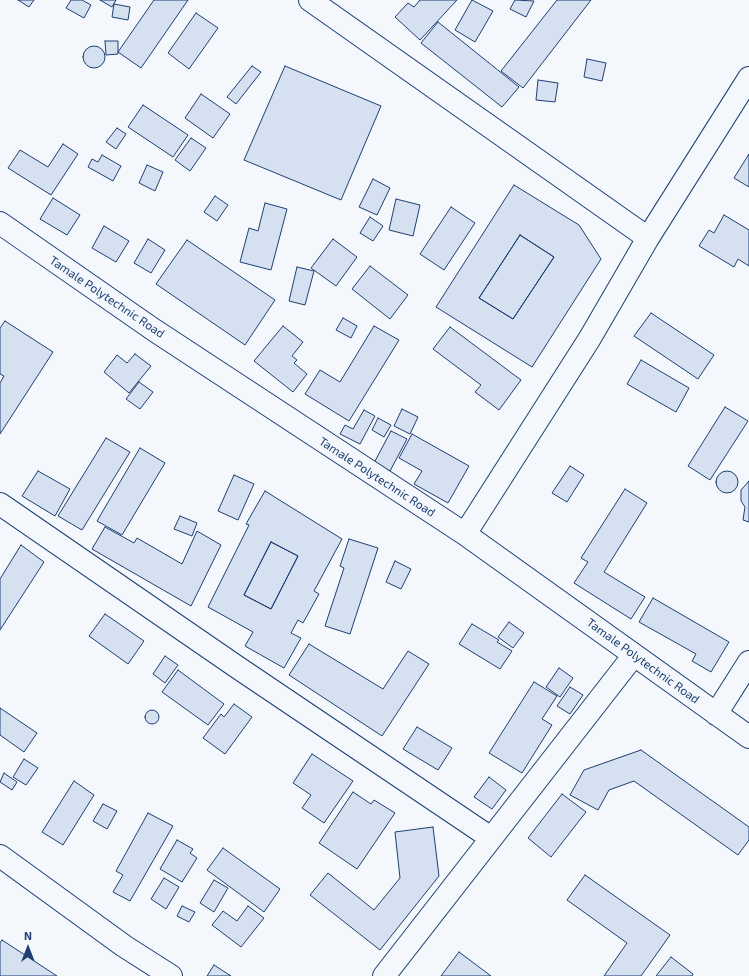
<!DOCTYPE html>
<style>
body{margin:0}
#map{position:relative;width:749px;height:976px;overflow:hidden;background:#f4f7fb;font-family:"Exo 2",sans-serif}
canvas{display:block}
.north{position:absolute;left:8px;top:928px;width:40px;height:40px;-webkit-text-stroke:3px #f4f7fb;paint-order:stroke;rotate:0deg;font-size:11px;font-weight:700;line-height:16px;text-align:center;color:#1d3f73}
.north::after{content:'';display:block;margin:auto;width:14px;height:18px;background:#1d3f73;clip-path:polygon(50% 0,100% 100%,50% 72%,0 100%)}
</style>
<div id="map">
<canvas width="749" height="976"></canvas>
<div class="north">N</div>
</div>
<script>
const g = document.querySelector('canvas').getContext('2d');
g.lineJoin = 'round';
function paint(path, color) { g.fillStyle = color; g.fill(path, 'evenodd'); }
const poly = rows => new Path2D(rows.map(r => 'M' + r).join(''));
function strokePath(path, color, width, dash) { g.strokeStyle = color; g.lineWidth = width; g.lineCap = dash ? 'butt' : 'round'; g.setLineDash(dash || []); g.stroke(path); }
function write(font, color, halo, rows, align = 'center') {
  g.font = font + ' "Exo 2",sans-serif'; g.lineWidth = 3; g.setLineDash([]); g.textBaseline = 'middle'; g.strokeStyle = halo; g.fillStyle = color; for (const [text, x, y, turn = 0] of rows) {
    g.save(); g.translate(x, y); g.rotate((+turn || 0) * Math.PI / 180); g.textAlign = isNaN(turn) ? turn : align; if (halo) g.strokeText(text, 0, 0); g.fillText(text, 0, 0); g.restore();
  }
}
const building = poly([
 [18,0,34,0,29,7,18,0],
 [71,0,82,0,91,5,84,18,66,8,71,0],
 [100,0,116,0,112,7,100,0],
 [154,0,188,0,141,68,118,52,154,0],
 [420,0,457,0,420,40,395,17,408,3,414,7,420,0],
 [472,0,493,11,475,42,455,30,472,0],
 [515,0,534,1,526,17,510,9,515,0],
 [557,0,591,0,523,88,501,71,557,0],
 [114,4,130,7,128,20,112,17,114,4],
 [196,13,218,28,189,69,168,53,196,13],
 [438,22,519,87,502,107,421,43,438,22],
 [105,41,118,41,118,54,106,55,105,41],
 '83 57a11 11 0 1 1 22 0a11 11 0 1 1-22 0Z',
 [587,59,606,63,602,81,584,77,587,59],
 [252,66,261,72,236,104,227,97,252,66],
 [285,66,381,106,341,200,244,160,285,66],
 [538,80,558,83,555,102,536,100,538,80],
 [201,94,230,114,213,138,185,118,201,94],
 [143,105,188,135,173,157,128,127,143,105],
 [117,128,126,134,116,149,106,142,117,128],
 [191,138,206,148,190,171,175,160,191,138],
 [63,144,78,154,51,195,8,168,20,150,48,167,63,144],
 [749,154,749,187,734,178,749,154],
 [102,155,121,166,113,181,88,167,92,159,98,162,102,155],
 [147,165,163,172,155,191,139,183,147,165],
 [373,179,390,188,377,215,359,207,373,179],
 [514,185,579,225,601,259,532,367,436,307,514,185],
 [520,235,554,257,513,319,479,298,520,235],
 [215,196,228,205,217,221,204,212,215,196],
 [53,198,80,215,67,235,40,219,53,198],
 [396,199,420,205,413,236,389,230,396,199],
 [265,203,287,209,271,270,240,262,249,228,258,231,265,203],
 [451,207,475,223,444,270,420,254,451,207],
 [724,215,749,230,749,266,738,259,734,267,699,246,709,230,714,233,724,215],
 [370,217,383,226,373,241,360,233,370,217],
 [104,226,129,241,116,262,92,248,104,226],
 [520,235,554,257,513,319,479,298,520,235],
 [148,239,165,250,151,273,134,263,148,239],
 [333,239,357,257,336,286,311,268,333,239],
 [187,240,275,300,245,345,156,284,187,240],
 [370,266,408,295,390,319,352,289,370,266],
 [297,267,314,271,305,305,289,301,297,267],
 [651,313,714,355,698,379,634,336,651,313],
 [343,318,357,326,351,338,336,330,343,318],
 [5,321,53,352,0,434,0,383,4,376,0,374,0,328,5,321],
 [283,326,303,342,292,356,297,360,294,363,307,374,293,392,254,361,283,326],
 [374,326,399,340,349,421,305,394,320,370,340,382,374,326],
 [450,327,521,380,499,410,475,392,481,385,433,349,450,327],
 [135,354,151,366,129,393,104,372,117,355,127,363,135,354],
 [641,360,689,388,676,412,627,384,641,360],
 [139,382,153,392,140,409,126,399,139,382],
 [725,407,748,421,710,480,688,466,725,407],
 [402,409,418,417,410,434,394,426,402,409],
 [364,410,375,416,360,444,340,434,345,425,353,429,364,410],
 [378,418,391,425,384,437,372,430,378,418],
 [391,431,407,439,390,471,374,463,391,431],
 [412,434,469,466,448,503,414,484,422,471,399,458,412,434],
 [106,438,130,452,82,530,58,516,106,438],
 [140,448,165,463,122,535,97,521,140,448],
 [570,466,584,475,567,502,552,493,570,466],
 '716 482a11 11 0 1 1 22 0a11 11 0 1 1-22 0Z',
 [38,471,70,489,55,516,22,496,38,471],
 [234,475,254,484,238,520,218,511,234,475],
 [749,481,749,522,743,520,745,507,741,501,741,490,749,481],
 [625,489,647,503,604,572,645,597,631,619,574,583,588,562,581,558,625,489],
 [265,491,342,539,314,591,319,594,303,623,298,620,291,633,301,638,284,668,245,646,253,632,208,607,249,525,246,524,265,491],
 [271,542,298,556,271,609,244,595,271,542],
 [180,516,197,523,192,536,174,529,180,516],
 [105,527,134,543,137,538,182,564,197,531,221,545,191,606,92,549,105,527],
 [349,539,378,548,350,634,325,626,344,568,340,566,349,539],
 [271,542,298,556,271,609,244,595,271,542],
 [21,545,44,562,0,630,0,579,21,545],
 [395,561,411,569,401,589,386,582,395,561],
 [653,598,729,642,711,672,692,661,696,654,639,622,653,598],
 [105,614,144,641,128,664,89,636,105,614],
 [509,622,524,633,513,648,498,637,509,622],
 [472,624,499,640,497,642,512,651,500,669,459,644,472,624],
 [309,644,383,689,408,651,429,664,382,736,289,675,309,644],
 [165,656,178,665,165,683,153,674,165,656],
 [559,668,573,678,560,697,546,687,559,668],
 [178,670,224,704,208,725,162,692,178,670],
 [534,682,557,696,542,719,552,725,522,773,489,753,534,682],
 [570,687,583,695,570,714,557,706,570,687],
 [234,704,252,717,225,754,203,738,221,714,224,717,234,704],
 [0,708,37,733,24,752,0,735,0,708],
 '145 717a7 7 0 1 1 14 0a7 7 0 1 1-14 0Z',
 [417,727,452,748,438,770,403,749,417,727],
 [641,750,749,827,749,840,738,855,634,781,609,790,598,810,570,795,584,770,641,750],
 [312,754,353,781,324,823,302,808,311,795,293,783,312,754],
 [24,759,38,768,26,785,13,777,24,759],
 [4,773,17,782,12,790,0,782,4,773],
 [489,777,506,790,492,809,474,797,489,777],
 [74,781,94,795,63,845,42,832,74,781],
 [353,792,371,804,374,800,395,813,357,869,319,843,353,792],
 [562,794,586,812,551,857,528,838,562,794],
 [103,804,117,811,107,829,93,821,103,804],
 [148,813,173,826,130,901,113,892,123,875,116,871,148,813],
 [433,827,439,876,380,950,310,895,328,873,374,910,400,878,395,832,433,827],
 [177,840,193,849,190,853,197,858,182,882,160,869,177,840],
 [223,848,280,889,264,912,207,870,223,848],
 [585,875,670,935,641,976,604,976,627,943,567,900,585,875],
 [164,878,179,887,166,909,151,899,164,878],
 [214,880,228,888,214,912,200,903,214,880],
 [182,906,195,912,189,922,177,916,182,906],
 [248,906,264,918,241,947,212,925,223,911,237,921,248,906],
 [2,940,57,976,0,976,0,943,2,940],
 [459,952,491,976,441,976,459,952],
 [671,957,693,974,692,976,656,976,671,957],
 [214,965,231,976,207,976,214,965]
]);
const street = poly([
 [310,0,648,238],
 [0,223,154,330,465,534,749,737],
 [0,504,237,667,491,838],
 [465,534,590,338,648,238,749,78],
 [716,714,749,662],
 [0,856,124,946,171,976],
 [384,976,634,655]
]);
const streetNames = [
 ["Tamale Polytechnic Road",107,297,34],
 ["Tamale Polytechnic Road",377,477,33],
 ["Tamale Polytechnic Road",643,661,36]
];
paint(building, '#d5e0f0');
strokePath(building, '#1d3f73', 1);
strokePath(street, '#1d3f73', 24);
strokePath(street, '#f4f7fb', 22);
write('12px', '#1d3f73', '#f4f7fb', streetNames);
</script>
